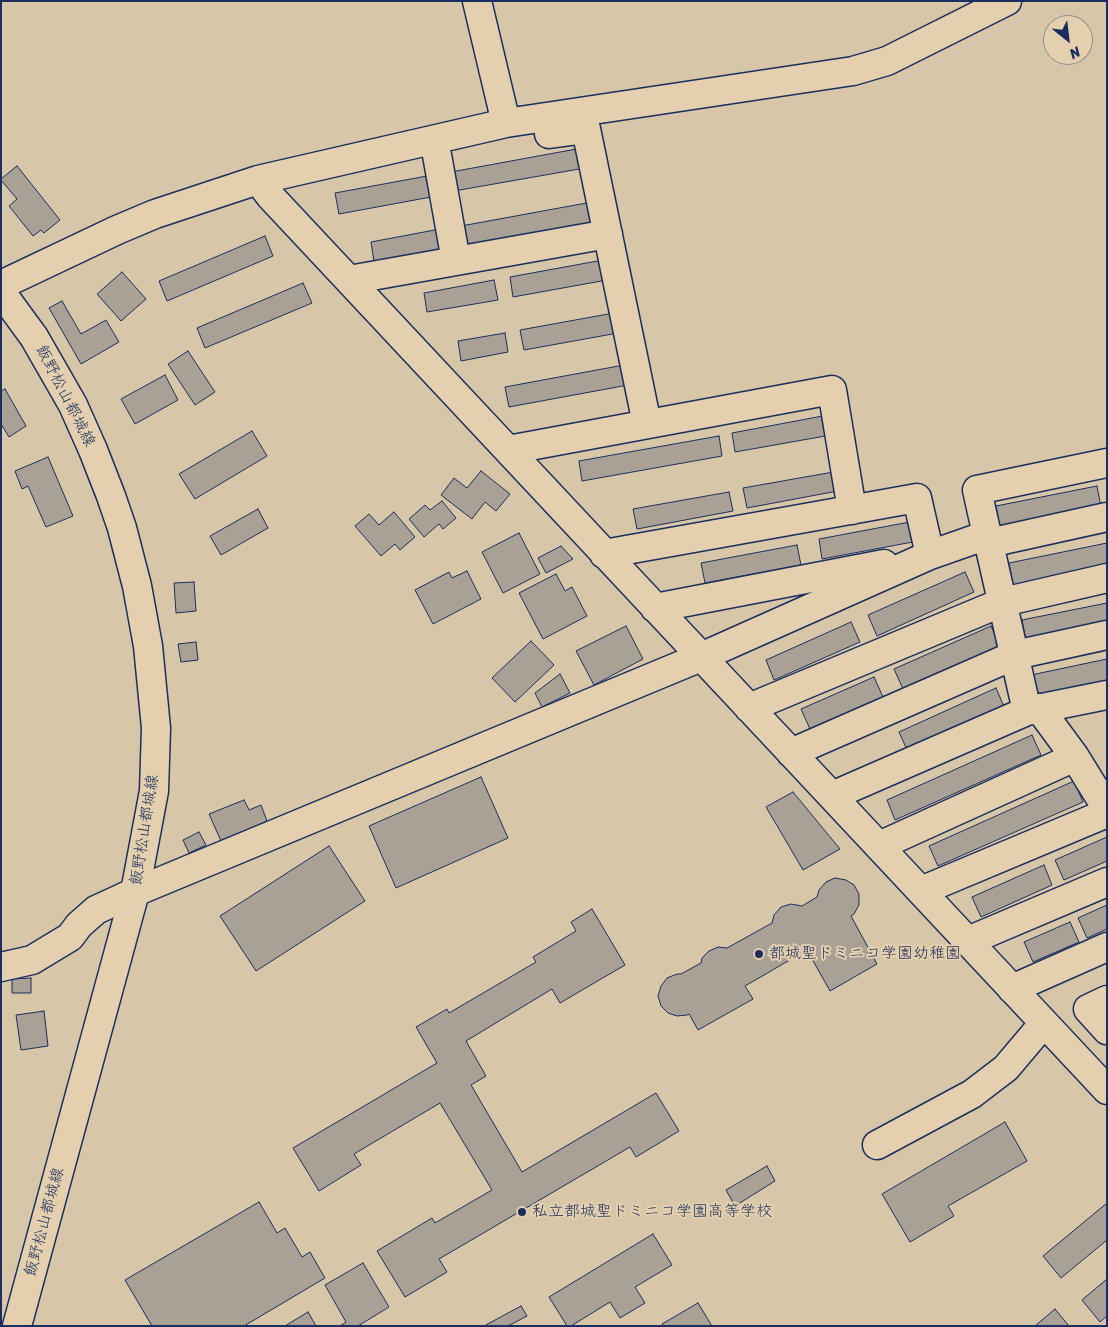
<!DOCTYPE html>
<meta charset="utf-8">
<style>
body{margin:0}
#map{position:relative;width:1108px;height:1327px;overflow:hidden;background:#d8c6a9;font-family:Sriracha,sans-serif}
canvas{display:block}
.frame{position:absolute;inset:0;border:2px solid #1b2f5e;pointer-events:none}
.north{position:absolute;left:1043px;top:15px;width:50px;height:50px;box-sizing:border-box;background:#e4d0ae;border:1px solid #94908e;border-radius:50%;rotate:151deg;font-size:14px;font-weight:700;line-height:20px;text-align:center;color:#1b2f5e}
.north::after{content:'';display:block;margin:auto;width:18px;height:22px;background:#1b2f5e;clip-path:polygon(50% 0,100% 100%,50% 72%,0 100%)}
</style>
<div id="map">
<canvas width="1108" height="1327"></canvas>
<div class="frame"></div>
<div class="north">N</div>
</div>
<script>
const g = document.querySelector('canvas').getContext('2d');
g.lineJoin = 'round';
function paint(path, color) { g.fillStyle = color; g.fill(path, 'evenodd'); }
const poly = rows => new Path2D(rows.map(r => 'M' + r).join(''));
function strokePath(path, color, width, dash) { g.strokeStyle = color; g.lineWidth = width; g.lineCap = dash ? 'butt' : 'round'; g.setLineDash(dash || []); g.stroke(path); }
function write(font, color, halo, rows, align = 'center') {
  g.font = font + ' Sriracha,"Klee One",sans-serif'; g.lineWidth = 4; g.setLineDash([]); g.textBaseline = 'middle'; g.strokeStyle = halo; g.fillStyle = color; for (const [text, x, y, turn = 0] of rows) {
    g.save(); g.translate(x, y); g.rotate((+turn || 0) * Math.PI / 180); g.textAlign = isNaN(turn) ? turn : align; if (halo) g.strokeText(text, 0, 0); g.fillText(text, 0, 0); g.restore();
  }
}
const building = poly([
 [582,148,585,168,454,191,451,172,582,148],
 [17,166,60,220,44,233,41,230,33,236,9,206,17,199,1,180,1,179,17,166],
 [427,176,431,197,339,214,335,193,427,176],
 [592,202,595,222,464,246,461,226,592,202],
 [440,229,443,250,374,262,371,242,440,229],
 [265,236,273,256,167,301,159,281,265,236],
 [603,260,607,280,513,297,510,277,603,260],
 [122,272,146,299,121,321,97,294,122,272],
 [494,280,498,300,427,312,424,293,494,280],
 [303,283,312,303,205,348,197,328,303,283],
 [62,301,81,334,106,320,119,342,81,364,49,308,62,301],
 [614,313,618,333,524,350,520,330,614,313],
 [505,333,508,352,461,361,458,341,505,333],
 [188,351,215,392,195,405,168,364,188,351],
 [624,365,628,385,509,407,505,387,624,365],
 [165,375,178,400,135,424,121,399,165,375],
 [5,389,26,426,9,437,1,424,1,391,5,389],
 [828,415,831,435,735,452,732,433,828,415],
 [252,431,267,456,195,499,179,474,252,431],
 [719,436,722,456,582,481,579,461,719,436],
 [48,457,73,516,46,527,28,486,22,489,15,471,48,457],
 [481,471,510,494,496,511,485,502,472,519,441,495,454,478,467,488,481,471],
 [839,471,843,490,747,508,743,488,839,471],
 [1097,486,1101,507,1000,528,996,506,1097,486],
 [729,492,733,511,637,529,633,509,729,492],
 [442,501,456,518,443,529,439,524,424,537,409,519,425,505,430,510,442,501],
 [258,509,268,528,221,555,210,536,258,509],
 [394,512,415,537,400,550,395,544,381,556,355,526,369,514,379,525,394,512],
 [915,521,918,541,822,559,819,539,915,521],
 [519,533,540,574,503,593,482,552,519,533],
 [1107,543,1107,565,1013,585,1009,563,1107,543],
 [797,545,801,565,705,583,701,563,797,545],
 [561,546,573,559,546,573,538,558,561,546],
 [467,571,481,599,433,624,415,590,449,572,452,578,467,571],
 [965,572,974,592,877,636,868,615,965,572],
 [556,574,565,591,572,587,587,616,543,639,519,593,556,574],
 [194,582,196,611,176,613,174,583,194,582],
 [1107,603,1107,625,1026,641,1022,620,1107,603],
 [851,622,860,642,774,680,766,660,851,622],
 [626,626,643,659,594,685,576,651,626,626],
 [991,626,1000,646,903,689,894,669,991,626],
 [531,641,554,665,515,702,492,678,531,641],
 [196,642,198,660,181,662,178,644,196,642],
 [1107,659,1107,682,1035,697,1031,675,1107,659],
 [560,674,570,693,542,707,535,693,560,674],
 [874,677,883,697,810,729,801,709,874,677],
 [996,688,1005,709,908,752,899,732,996,688],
 [1032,735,1041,755,895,820,887,800,1032,735],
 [481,777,508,838,396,888,369,826,481,777],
 [1074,781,1083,802,938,866,929,846,1074,781],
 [793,792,840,849,803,870,766,807,793,792],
 [244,800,249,810,261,805,267,821,221,841,209,814,244,800],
 [199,832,206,845,189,853,183,840,199,832],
 [1107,837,1107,861,1064,880,1055,860,1107,837],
 [329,846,365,901,256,971,220,916,329,846],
 [1044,865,1052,885,981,917,972,897,1044,865],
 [835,878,846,880,854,885,859,894,859,905,854,914,851,916,877,964,830,991,807,950,745,986,753,999,698,1030,689,1014,687,1015,677,1016,668,1013,661,1006,658,996,661,986,667,978,677,974,681,974,701,963,702,958,709,951,718,947,727,948,772,923,774,915,781,907,791,904,802,906,817,897,819,890,826,882,835,878],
 [1107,905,1107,929,1087,938,1078,918,1107,905],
 [592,909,625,965,560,1003,552,989,466,1041,486,1076,471,1085,522,1172,656,1093,679,1131,636,1157,630,1147,439,1259,447,1272,405,1297,377,1251,432,1218,435,1223,492,1190,440,1103,354,1154,361,1165,319,1191,293,1148,437,1063,416,1027,447,1009,449,1013,536,962,533,957,576,931,571,922,592,909],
 [1070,922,1079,942,1033,962,1024,942,1070,922],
 [31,978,31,993,12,993,12,979,31,978],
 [44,1011,48,1046,21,1050,16,1015,44,1011],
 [1005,1122,1027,1161,948,1206,954,1216,910,1242,882,1194,1005,1122],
 [767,1166,775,1181,735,1206,726,1190,767,1166],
 [259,1202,277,1233,285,1228,302,1257,310,1252,325,1278,244,1326,152,1326,125,1280,259,1202],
 [1107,1203,1107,1240,1061,1278,1043,1256,1107,1203],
 [653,1234,672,1265,635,1287,645,1303,620,1318,610,1302,571,1326,567,1326,549,1297,653,1234],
 [363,1263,389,1307,358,1326,340,1326,346,1322,325,1285,363,1263],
 [1107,1279,1107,1316,1100,1322,1082,1300,1107,1279],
 [698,1303,712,1326,663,1326,662,1324,698,1303],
 [521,1306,527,1316,508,1326,484,1326,521,1306],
 [1055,1309,1069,1326,1035,1326,1055,1309],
 [308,1312,316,1326,285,1326,308,1312]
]);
const minor = poly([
 [477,1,506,123],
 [549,134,586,129,647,424],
 [437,155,456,261],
 [258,180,271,197,1107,1090],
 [349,280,608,234],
 [1,285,117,230,155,214,258,180,506,123,853,71,887,61,1007,1],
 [508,450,832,390,852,510],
 [987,535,977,490,1107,463],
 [989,543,1107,517],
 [604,554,917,498,930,555,987,535,1027,711,832,796],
 [655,608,884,564],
 [749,708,1003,602,1107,578],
 [1039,708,1075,757],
 [1027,711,1107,695],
 [791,753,1015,655,1107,635],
 [879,846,1075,757,1107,809],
 [921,891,1107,813],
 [968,941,1107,882],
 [1,967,32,960,70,937,79,925,96,910,135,892,701,657,930,555],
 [1012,989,1107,947],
 [1107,1000,1088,1009,1107,1030],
 [877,1145,972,1094,1006,1068,1044,1023]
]);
const major = poly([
 [1,292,34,337,73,405,93,450,111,496,122,528,137,586,148,646,156,728,154,791,135,892,17,1326]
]);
const markers = [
 [759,954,5,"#1b2f5e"],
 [522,1212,5,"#1b2f5e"]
];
const streetNames = [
 ["飯野松山都城線",65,396,63],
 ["飯野松山都城線",145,830,-81],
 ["飯野松山都城線",45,1222,-75]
];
const poiNames = [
 ["都城聖ドミニコ学園幼稚園",769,954],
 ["私立都城聖ドミニコ学園高等学校",532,1212]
];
paint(building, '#a9a196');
strokePath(building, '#1b2f5e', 1);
strokePath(minor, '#1b2f5e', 31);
strokePath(major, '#1b2f5e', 31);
strokePath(minor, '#e4d0ae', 28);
strokePath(major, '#e4d0ae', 28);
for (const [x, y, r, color] of markers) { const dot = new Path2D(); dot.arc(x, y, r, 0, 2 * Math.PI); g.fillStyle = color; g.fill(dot); strokePath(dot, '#e4d0ae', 2); }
write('16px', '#1b2f5e', '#e4d0ae', streetNames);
write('16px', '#1b2f5e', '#e4d0ae', poiNames, 'left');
</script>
